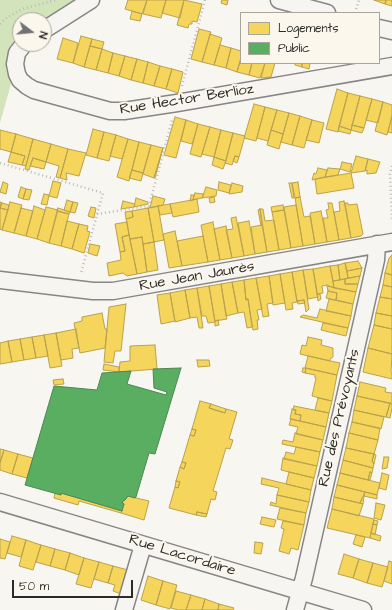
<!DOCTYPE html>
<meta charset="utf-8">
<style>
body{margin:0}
#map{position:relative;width:392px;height:610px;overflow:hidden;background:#f8f6f0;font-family:"Architects Daughter",sans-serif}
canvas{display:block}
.legend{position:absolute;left:240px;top:12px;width:140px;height:52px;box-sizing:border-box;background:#fbf7ec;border:1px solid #a8a59f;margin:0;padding:5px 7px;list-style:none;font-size:12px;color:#2b2b2b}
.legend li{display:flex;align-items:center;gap:8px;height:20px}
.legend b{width:20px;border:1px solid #a8a59f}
.north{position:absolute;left:12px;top:12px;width:40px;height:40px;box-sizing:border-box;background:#fbf7ec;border:1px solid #a8a59f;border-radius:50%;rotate:106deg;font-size:11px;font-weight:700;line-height:16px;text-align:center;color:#2b2b2b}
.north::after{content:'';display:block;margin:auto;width:14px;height:18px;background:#737270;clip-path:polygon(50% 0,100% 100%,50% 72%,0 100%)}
.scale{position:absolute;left:12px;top:580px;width:121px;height:18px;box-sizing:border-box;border:2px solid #2b2b2b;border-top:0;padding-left:5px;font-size:12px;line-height:14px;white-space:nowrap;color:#2b2b2b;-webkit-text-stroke:3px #fbf7ec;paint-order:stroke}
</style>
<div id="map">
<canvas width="392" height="610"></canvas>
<ul class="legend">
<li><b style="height:11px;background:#f6d55c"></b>Logements</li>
<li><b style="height:11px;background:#5aae61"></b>Public</li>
</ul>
<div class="north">N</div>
<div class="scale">50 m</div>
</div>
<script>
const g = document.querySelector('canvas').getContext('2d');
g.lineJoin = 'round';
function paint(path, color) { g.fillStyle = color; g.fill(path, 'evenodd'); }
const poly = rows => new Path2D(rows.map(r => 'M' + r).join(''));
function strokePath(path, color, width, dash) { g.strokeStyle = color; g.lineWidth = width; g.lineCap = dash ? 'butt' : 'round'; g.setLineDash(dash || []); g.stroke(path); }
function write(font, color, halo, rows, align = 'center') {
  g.font = font + ' "Architects Daughter",sans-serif'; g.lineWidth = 4; g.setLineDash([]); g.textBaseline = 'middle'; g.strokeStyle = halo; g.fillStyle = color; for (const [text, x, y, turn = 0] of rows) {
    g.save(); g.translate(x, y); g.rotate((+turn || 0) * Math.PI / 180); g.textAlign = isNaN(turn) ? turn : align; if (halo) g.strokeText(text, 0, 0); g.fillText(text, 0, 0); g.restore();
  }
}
const green = poly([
 [0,0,75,0,44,21,20,20,20,37,12,46,8,57,6,68,11,84,0,123]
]);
const homes = poly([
 [128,0,147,0,142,14,125,9,128,0],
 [147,0,166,0,161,18,143,14,147,0],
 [166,0,184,0,180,18,162,13,166,0],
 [184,0,202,4,197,22,192,21,192,24,189,24,188,28,177,25,184,0],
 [222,0,228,0,227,5,221,3,222,0],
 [374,0,386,0,385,4,374,0],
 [386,0,392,0,392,6,385,4,386,0],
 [132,11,142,14,140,21,130,19,132,11],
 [199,29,211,32,202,62,191,59,199,29],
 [210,34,222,38,214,65,202,62,210,34],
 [81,36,92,39,84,67,73,63,81,36],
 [63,38,78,43,73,63,57,59,63,38],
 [92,39,104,42,102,49,90,46,92,39],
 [220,45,231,48,226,68,214,65,220,45],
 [90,46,102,49,96,70,84,67,90,46],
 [231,48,241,51,241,58,237,72,226,68,231,48],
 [102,49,113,53,108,73,96,70,102,49],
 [113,53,125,56,119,76,108,73,113,53],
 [125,56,137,59,131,80,119,76,125,56],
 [241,58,241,63,252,63,249,75,237,72,241,58],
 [137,59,148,62,143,83,131,80,137,59],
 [148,62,160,66,154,86,143,83,148,62],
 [252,63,265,63,260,78,249,75,252,63],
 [265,63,275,63,271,77,261,78,265,63],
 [295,63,302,63,302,67,295,65,295,63],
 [302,63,310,63,309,69,302,67,302,63],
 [160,66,172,69,166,89,154,86,160,66],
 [172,69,183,72,178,93,166,89,172,69],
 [337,89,348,93,338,132,326,129,337,89],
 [348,93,360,96,351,130,339,126,348,93],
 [360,96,372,99,364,128,352,125,360,96],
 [372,99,383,102,378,123,366,120,372,99],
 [383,102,392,105,392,116,387,135,375,131,383,102],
 [254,104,265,107,256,141,244,138,254,104],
 [265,107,277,110,268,141,257,138,265,107],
 [277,110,289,113,283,134,271,130,277,110],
 [289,113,300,116,292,145,281,142,289,113],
 [300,116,312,120,304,148,292,145,300,116],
 [392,116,392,133,388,132,392,116],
 [175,117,186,120,176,158,164,155,175,117],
 [186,120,198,124,192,144,181,141,186,120],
 [312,120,324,123,319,143,306,140,312,120],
 [198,124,210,127,201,157,190,154,198,124],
 [352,125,364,128,362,133,351,130,352,125],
 [339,126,351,130,350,134,338,131,339,126],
 [210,127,221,130,214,157,202,154,210,127],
 [93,129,104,132,97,158,86,155,93,129],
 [0,130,16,134,11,152,0,149,0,130],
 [221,130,233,133,226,161,214,157,221,130],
 [271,130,283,134,279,149,267,145,271,130],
 [104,132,116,135,109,161,97,158,104,132],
 [233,133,245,136,239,157,235,156,232,165,225,163,233,133],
 [16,134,33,139,26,166,22,165,25,156,11,152,16,134],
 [116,135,128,139,122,159,110,156,116,135],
 [33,139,51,144,46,162,33,158,29,170,25,169,33,139],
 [128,139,139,142,129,181,117,177,128,139],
 [139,142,151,145,143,173,132,170,139,142],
 [51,144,68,149,60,178,56,177,59,166,46,162,51,144],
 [151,145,163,148,154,178,143,174,151,145],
 [163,148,155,178,154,178,163,148],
 [68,149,86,153,79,176,66,173,67,180,60,178,68,149],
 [11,152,25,156,22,165,8,162,11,152],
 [235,156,239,157,237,163,233,161,235,156],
 [356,156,368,159,365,171,351,173,356,156],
 [214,157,226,161,223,169,212,165,214,157],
 [33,158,46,162,44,169,30,166,33,158],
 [368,159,380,162,376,173,367,174,367,170,365,171,368,159],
 [342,162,352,164,350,172,340,169,342,162],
 [318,168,327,170,325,177,312,180,314,173,316,174,318,168],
 [328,168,340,169,338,175,325,177,328,168],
 [132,170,143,173,141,181,129,178,132,170],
 [351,173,354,188,317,194,315,179,351,173],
 [53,181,61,183,57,198,49,196,53,181],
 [3,182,8,184,6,194,0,192,3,182],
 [219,182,231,185,229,193,218,190,219,182],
 [298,182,300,197,295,198,292,183,298,182],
 [232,183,243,186,242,192,229,194,232,183],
 [289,183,292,183,294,198,292,198,289,183],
 [21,187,26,189,23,199,18,197,21,187],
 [206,187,217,190,216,196,202,198,206,187],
 [26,189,32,190,29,200,23,199,26,189],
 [195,193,204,194,202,198,193,200,195,193],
 [44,194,49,195,47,205,41,204,44,194],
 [191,195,194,195,193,200,190,201,191,195],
 [153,196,165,199,163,205,150,208,153,196],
 [214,197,215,202,210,203,209,198,214,197],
 [300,197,304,217,310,216,315,244,303,246,295,198,300,197],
 [136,198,148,202,148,204,134,207,136,198],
 [197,199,199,212,173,217,170,204,197,199],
 [67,200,73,202,70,212,64,210,67,200],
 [123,201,135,204,134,207,121,209,123,201],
 [344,201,351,238,339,240,334,212,340,211,339,202,344,201],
 [0,202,2,203,0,208,8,210,2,230,0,229,0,202],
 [10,202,22,205,14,233,2,230,10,202],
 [73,202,78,203,75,213,70,212,73,202],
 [2,203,9,205,8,210,0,208,2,203],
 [328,203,332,203,339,240,327,242,323,218,328,218,326,210,329,209,328,203],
 [345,203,348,203,348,205,357,204,363,234,361,236,351,238,345,203],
 [170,204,172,213,160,215,158,206,170,204],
 [283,205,284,210,272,212,271,207,283,205],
 [296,205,303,246,291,248,284,207,296,205],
 [34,206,45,210,37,239,26,236,34,206],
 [158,206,164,240,154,242,148,208,158,206],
 [46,207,58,210,49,243,37,239,46,207],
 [91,207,96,208,94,218,88,216,91,207],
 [21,208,33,211,26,236,14,233,21,208],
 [58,208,70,212,69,214,57,211,58,208],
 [148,208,154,242,143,244,142,237,130,239,126,219,133,217,132,211,148,208],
 [260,209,262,225,261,226,258,210,260,209],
 [260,209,263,209,265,221,274,220,279,250,267,252,260,209],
 [284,210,291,248,279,250,272,212,284,210],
 [57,211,69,214,61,246,49,243,57,211],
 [132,211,133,217,126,219,125,212,132,211],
 [321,211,327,242,315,244,310,213,321,211],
 [236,217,244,256,232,258,226,230,233,229,231,218,236,217],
 [67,221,79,224,72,249,61,246,67,221],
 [249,221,255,254,244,256,238,223,249,221],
 [127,222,129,235,122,237,125,251,120,252,115,224,127,222],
 [213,222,220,260,208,262,201,225,213,222],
 [79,224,88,226,87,231,90,232,84,253,72,249,79,224],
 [262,225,267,252,255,254,251,227,262,225],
 [226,226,232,258,220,260,214,229,226,226],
 [175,231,182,266,169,268,163,234,175,231],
 [129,235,137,274,127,276,123,273,109,276,107,263,121,260,120,252,125,251,122,237,129,235],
 [203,236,208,262,182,266,177,241,203,236],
 [142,237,147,272,137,274,130,239,142,237],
 [154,242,158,270,147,272,143,244,154,242],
 [90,244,100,246,97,256,88,253,90,244],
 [392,255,392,275,385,273,389,258,392,255],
 [358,261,362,268,347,271,345,263,358,261],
 [345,263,348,278,340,280,338,265,345,263],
 [338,265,340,280,333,281,330,266,338,265],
 [330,266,334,288,327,285,322,286,323,293,317,294,313,269,330,266],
 [362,268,360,276,348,278,347,271,362,268],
 [313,269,318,297,308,299,303,270,313,269],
 [303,270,309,309,306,312,304,300,297,301,292,272,303,270],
 [292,272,297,302,292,303,293,309,286,310,280,274,292,272],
 [385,273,392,275,392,287,383,285,385,273],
 [280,274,285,303,273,305,269,276,280,274],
 [269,276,273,303,267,304,269,316,263,317,256,278,269,276],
 [360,276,358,284,345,284,345,279,360,276],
 [256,278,262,309,257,310,259,320,257,320,258,329,253,330,248,299,246,300,244,280,256,278],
 [345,279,345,284,358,284,356,292,334,288,333,281,345,279],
 [244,280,246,300,248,299,252,327,247,328,244,312,238,313,232,282,244,280],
 [232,282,238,313,226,316,221,284,232,282],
 [221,284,227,319,215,321,209,286,221,284],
 [383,285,392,287,392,299,380,297,383,285],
 [209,286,215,322,208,323,206,316,202,316,197,288,209,286],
 [327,286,356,292,353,304,336,300,337,293,328,291,327,286],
 [197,288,203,328,199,328,197,317,190,318,185,290,197,288],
 [185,290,190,318,175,322,170,293,185,290],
 [328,291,337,293,336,300,326,298,328,291],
 [170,293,175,321,161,324,157,295,170,293],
 [317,294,320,294,321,299,318,301,317,294],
 [380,297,392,299,392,316,376,313,380,297],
 [329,299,353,304,351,316,326,311,329,299],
 [304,300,305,303,298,304,297,301,304,300],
 [126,304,121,351,115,351,113,363,104,362,109,307,126,304],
 [320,309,351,316,348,328,300,317,303,315,317,318,320,309],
 [102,313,105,329,107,329,105,348,80,353,74,323,82,321,82,317,102,313],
 [376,313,392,316,392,329,374,325,376,313],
 [218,320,219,325,215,326,215,321,218,320],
 [323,323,348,328,346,336,321,330,323,323],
 [374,325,392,329,392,354,368,348,374,325],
 [76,329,79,348,72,349,73,358,61,360,56,333,76,329],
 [56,333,62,366,50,368,44,335,56,333],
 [44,335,48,356,36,358,32,337,44,335],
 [32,337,36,358,24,360,20,339,32,337],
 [308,337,322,340,321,345,333,348,333,357,330,359,330,361,300,354,302,345,306,346,308,337],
 [20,339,24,360,12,362,8,341,20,339],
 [8,341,12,362,0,364,0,343,8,341],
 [155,345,157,369,119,372,120,362,130,361,130,346,155,345],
 [368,348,392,354,391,372,392,373,392,379,363,372,368,348],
 [308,356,340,363,337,375,305,368,308,356],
 [197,360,209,360,210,366,198,367,197,360],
 [104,364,119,367,119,372,103,370,104,364],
 [303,368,306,368,305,373,302,372,303,368],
 [306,368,337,375,332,401,312,396,316,378,315,378,315,375,305,373,306,368],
 [63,379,64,384,54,385,53,380,63,379],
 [360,382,386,388,385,392,392,393,392,404,357,396,360,382],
 [357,396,390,403,386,417,354,410,357,396],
 [318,398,332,401,329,413,315,410,318,398],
 [200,401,211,404,209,408,225,413,226,409,237,412,229,439,233,440,230,449,226,448,213,491,217,492,215,500,211,499,207,514,197,512,196,515,169,508,175,487,178,488,180,482,176,481,180,467,184,469,186,463,182,462,190,435,194,436,196,430,192,429,200,401],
 [390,403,392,404,392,408,390,418,386,417,390,403],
 [211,404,226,409,225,413,209,408,211,404],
 [294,406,329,413,326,427,300,421,301,415,295,414,296,410,293,410,294,406],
 [292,409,296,410,295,414,301,415,300,421,290,419,292,409],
 [354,410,384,417,381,429,352,422,354,410],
 [291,419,326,427,323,440,296,434,298,427,289,425,291,419],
 [352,422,380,428,378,440,349,433,352,422],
 [192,429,196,430,194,436,190,435,192,429],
 [295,433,323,440,320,452,282,444,283,440,293,442,295,433],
 [349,433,378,440,374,454,346,448,349,433],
 [296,447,320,452,317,466,284,459,286,452,294,454,296,447],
 [346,448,374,454,372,461,374,464,373,468,343,460,346,448],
 [0,449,4,450,0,463,0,449],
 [4,450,18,454,12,474,0,470,0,463,4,450],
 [18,454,33,458,27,478,12,474,18,454],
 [374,454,376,455,374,464,372,461,374,454],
 [384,457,389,457,387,468,382,469,384,457],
 [283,458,317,466,314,478,281,470,283,458],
 [343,460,373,468,372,473,370,472,368,480,340,473,343,460],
 [182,462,186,463,184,469,180,467,182,462],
 [289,472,314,478,311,490,286,484,289,472],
 [370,472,372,473,370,480,368,480,370,472],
 [340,473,380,483,377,495,337,485,340,473],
 [382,473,389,475,386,490,379,488,382,473],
 [262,478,311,490,309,502,277,495,279,488,261,484,262,478],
 [176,481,180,482,178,488,175,487,176,481],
 [337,485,365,492,360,503,334,497,337,485],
 [365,492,377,495,377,499,364,496,365,492],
 [55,493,61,495,61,493,122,511,121,513,79,501,78,505,54,498,55,493],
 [277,495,309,502,306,513,270,505,271,502,276,504,277,495],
 [128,496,149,501,144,520,121,513,124,504,122,503,123,501,125,500,128,496],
 [364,496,363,504,360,503,362,498,364,496],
 [334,497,363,504,359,516,332,509,334,497],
 [376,503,385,505,381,520,374,518,376,503],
 [280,508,306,513,304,525,277,519,280,508],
 [332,509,374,519,370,538,327,528,332,509],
 [197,512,207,514,206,517,196,515,197,512],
 [262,517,276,520,274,527,260,524,262,517],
 [374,520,378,521,377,525,373,524,374,520],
 [283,521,304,525,298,550,291,548,289,554,279,551,284,529,281,528,283,521],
 [373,524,377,525,375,535,371,533,373,524],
 [371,533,381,536,380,541,370,538,371,533],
 [356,535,365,537,362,547,353,544,356,535],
 [12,536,26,540,21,557,7,553,12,536],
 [0,539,10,542,5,559,0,558,0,539],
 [26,540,41,545,33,570,19,566,26,540],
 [255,542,263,543,261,554,254,553,255,542],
 [41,545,55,549,50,566,36,562,41,545],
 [55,549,70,553,65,570,50,566,55,549],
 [70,553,84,558,79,575,65,570,70,553],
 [344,554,359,559,353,578,338,574,344,554],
 [84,558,99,562,91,588,76,584,84,558],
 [359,559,373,563,367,583,353,578,359,559],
 [389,561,392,562,392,584,384,581,389,561],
 [99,562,113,566,108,583,94,579,99,562],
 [373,563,388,567,382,587,367,583,373,563],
 [113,566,128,570,121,594,113,591,115,585,108,583,113,566],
 [148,576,163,581,156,605,141,600,148,576],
 [163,581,177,585,170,609,156,605,163,581],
 [176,591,191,595,186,610,178,610,171,608,176,591],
 [191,595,205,599,202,610,186,610,191,595],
 [205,599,219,604,218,610,202,610,205,599],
 [219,604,234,608,233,610,218,610,219,604]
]);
const public = poly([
 [181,368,155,454,149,453,136,497,135,498,128,496,125,500,123,501,122,503,124,504,122,511,61,493,61,495,25,485,54,386,97,390,102,373,131,371,127,384,166,395,167,392,154,388,153,369,181,368]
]);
const path = poly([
 [355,13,359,0],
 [0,24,5,19,22,9,56,0],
 [182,86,205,0],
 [0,163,103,193,81,273],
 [392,166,390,174,392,219],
 [97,214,149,206,172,120]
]);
const minor = poly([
 [279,0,327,13],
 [379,28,392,31],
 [44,30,91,0],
 [24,44,17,53,15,64,17,74,20,80,27,86,34,90,110,111,124,111,177,103,392,66],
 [0,280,93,291,113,291,392,242],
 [0,502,363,610],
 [124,610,143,545],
 [295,610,304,578,376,260,377,244]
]);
const streetNames = [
 ["Rue Hector Berlioz",187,100,-9],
 ["Rue Jean Jaurès",197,277,-10],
 ["Rue des Prévoyants",340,418,-77],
 ["Rue Lacordaire",182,556,17]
];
paint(green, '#d3e4bb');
paint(homes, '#f6d55c');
strokePath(homes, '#b9a24d', 1);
paint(public, '#5aae61');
strokePath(public, '#4c8751', 1);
strokePath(minor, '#878684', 19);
strokePath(path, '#bcbab8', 2.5, [1, 3]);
strokePath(minor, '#f6f5f1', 16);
write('15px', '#2b2b2b', '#fbf7ec', streetNames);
</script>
